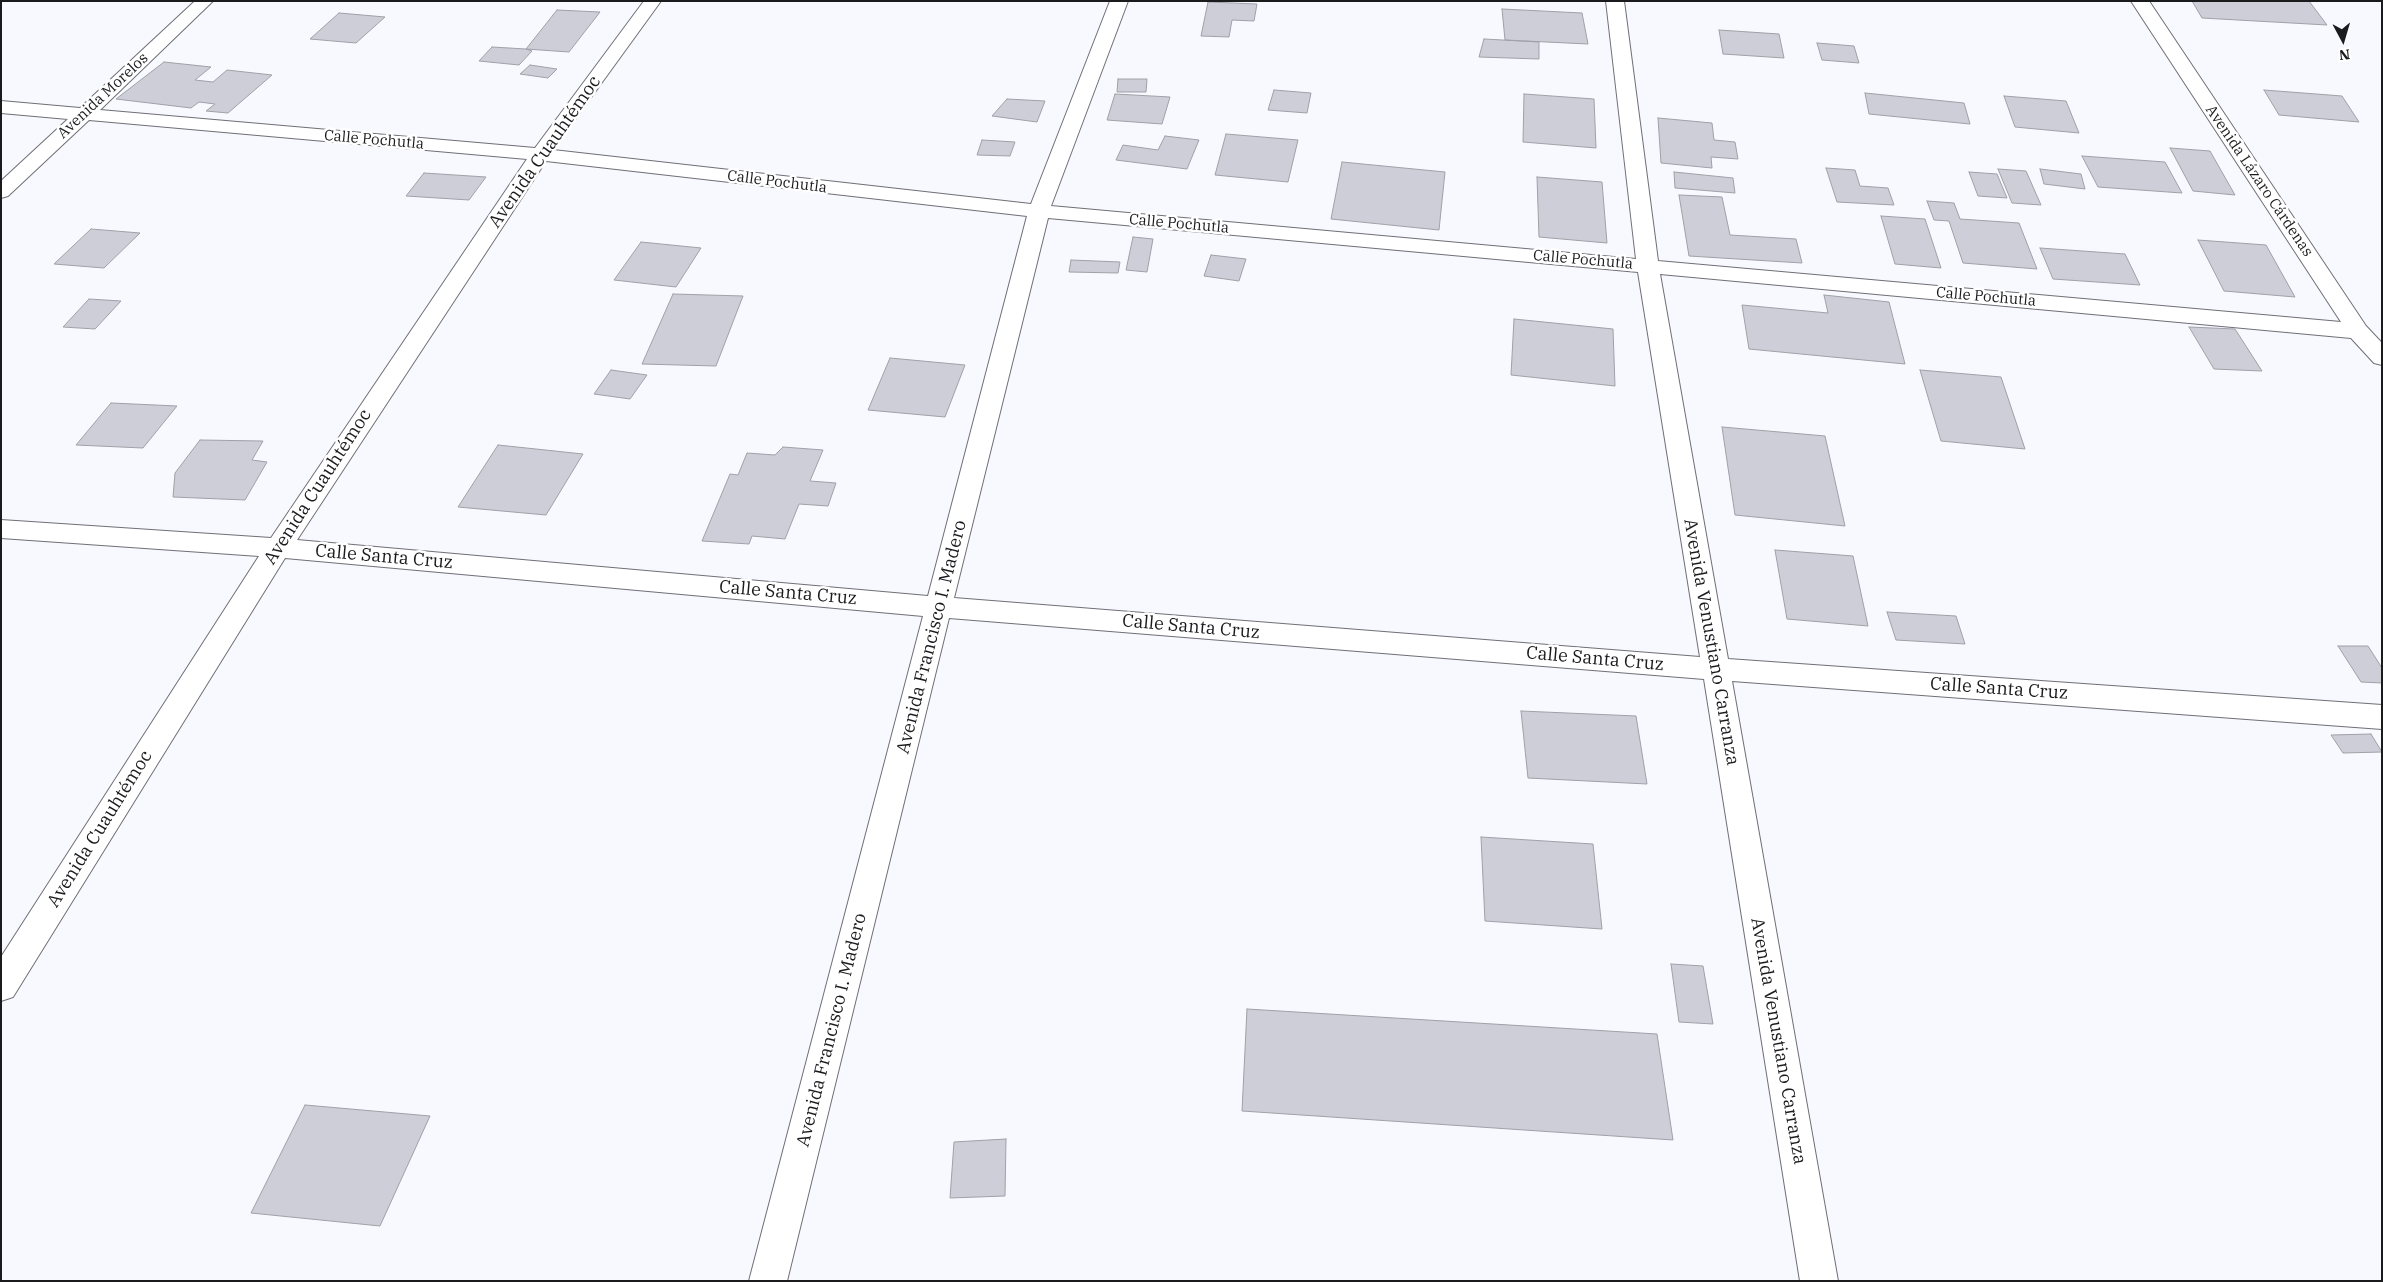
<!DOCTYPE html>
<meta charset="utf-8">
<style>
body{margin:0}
#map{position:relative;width:2383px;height:1282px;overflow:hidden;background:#f8f9fe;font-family:"IBM Plex Serif",serif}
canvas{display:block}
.frame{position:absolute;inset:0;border:2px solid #1b1b1e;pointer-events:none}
.north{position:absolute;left:2318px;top:15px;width:50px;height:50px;-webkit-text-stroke:4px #fff;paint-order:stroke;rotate:174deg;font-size:14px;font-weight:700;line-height:20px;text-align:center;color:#1b1b1e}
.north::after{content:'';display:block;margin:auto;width:18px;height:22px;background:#1b1b1e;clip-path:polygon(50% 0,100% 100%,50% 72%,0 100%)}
</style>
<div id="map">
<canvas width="2383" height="1282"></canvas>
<div class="frame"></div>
<div class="north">N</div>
</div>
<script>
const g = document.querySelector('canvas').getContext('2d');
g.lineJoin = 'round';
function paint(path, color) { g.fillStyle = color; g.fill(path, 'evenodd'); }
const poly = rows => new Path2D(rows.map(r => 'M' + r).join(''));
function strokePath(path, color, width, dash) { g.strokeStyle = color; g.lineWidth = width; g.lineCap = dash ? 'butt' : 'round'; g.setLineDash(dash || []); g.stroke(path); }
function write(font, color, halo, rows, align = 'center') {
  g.font = font + ' "IBM Plex Serif",serif'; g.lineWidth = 5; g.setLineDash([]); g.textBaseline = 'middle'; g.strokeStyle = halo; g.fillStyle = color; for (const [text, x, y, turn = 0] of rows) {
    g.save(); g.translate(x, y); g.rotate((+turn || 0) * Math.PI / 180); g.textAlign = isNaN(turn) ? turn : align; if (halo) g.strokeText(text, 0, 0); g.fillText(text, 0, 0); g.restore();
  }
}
const building = poly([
 [2192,1,2309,1,2327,25,2202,18,2192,1],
 [1208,2,1257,4,1254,21,1232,20,1229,37,1201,36,1208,2],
 [1502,9,1582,13,1588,44,1505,40,1502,9],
 [557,10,600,12,569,52,526,49,557,10],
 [339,13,385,17,356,43,310,39,339,13],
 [1719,30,1779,34,1784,58,1723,54,1719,30],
 [1484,39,1539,42,1539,59,1479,57,1484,39],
 [1817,43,1854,46,1859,63,1822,60,1817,43],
 [492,47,526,49,532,51,519,65,479,61,492,47],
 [164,62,211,67,195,80,213,82,227,70,272,75,228,113,206,111,215,104,199,102,191,108,116,99,164,62],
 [530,65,557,69,548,78,520,74,530,65],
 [1118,79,1147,79,1146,92,1117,92,1118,79],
 [1274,90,1311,93,1307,113,1268,110,1274,90],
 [2264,90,2342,96,2359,122,2279,115,2264,90],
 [1865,93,1964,103,1970,124,1869,114,1865,93],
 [1115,94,1170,97,1162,124,1107,120,1115,94],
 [1524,94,1594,99,1596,148,1523,142,1524,94],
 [2004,96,2066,101,2079,133,2015,127,2004,96],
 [1007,99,1045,101,1037,122,992,116,1007,99],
 [1658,118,1712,123,1714,140,1735,142,1738,159,1711,157,1712,168,1661,163,1658,118],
 [1226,134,1298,140,1288,182,1215,175,1226,134],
 [1165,136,1199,140,1187,169,1116,160,1123,145,1158,150,1165,136],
 [982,140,1015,142,1010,156,977,155,982,140],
 [2170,148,2210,151,2235,195,2193,191,2170,148],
 [2082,156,2165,162,2182,193,2098,187,2082,156],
 [1342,162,1445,172,1439,230,1331,219,1342,162],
 [1826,168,1855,170,1860,186,1888,188,1894,205,1837,202,1826,168],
 [1998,169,2026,171,2041,205,2012,203,1998,169],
 [2040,169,2081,174,2085,189,2044,184,2040,169],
 [1674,172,1733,178,1735,193,1675,188,1674,172],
 [1969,172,1997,174,2007,198,1978,196,1969,172],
 [424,173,486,177,469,200,406,196,424,173],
 [1537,177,1602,182,1607,243,1539,237,1537,177],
 [1679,195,1722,197,1730,235,1796,239,1802,263,1689,256,1679,195],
 [1927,201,1954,203,1960,219,2019,223,2037,269,1963,263,1949,221,1934,220,1927,201],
 [1881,216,1925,219,1941,268,1895,264,1881,216],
 [91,229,140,233,104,268,54,264,91,229],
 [1133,237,1153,239,1147,272,1126,270,1133,237],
 [2198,240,2266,245,2295,297,2224,291,2198,240],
 [641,242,701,248,676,287,614,280,641,242],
 [2040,248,2125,254,2140,285,2053,279,2040,248],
 [1211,255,1246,259,1239,281,1204,276,1211,255],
 [1071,260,1120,262,1118,273,1069,272,1071,260],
 [673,294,743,296,716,366,642,364,673,294],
 [1824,295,1889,302,1905,364,1749,349,1742,305,1828,313,1824,295],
 [89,299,121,301,95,329,63,327,89,299],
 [1514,319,1613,329,1615,386,1511,375,1514,319],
 [2189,327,2235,329,2262,371,2214,369,2189,327],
 [890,358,965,365,945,417,868,410,890,358],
 [611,370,647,375,630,399,594,394,611,370],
 [1920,370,2001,377,2025,449,1941,441,1920,370],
 [111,403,177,406,143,448,76,445,111,403],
 [1722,427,1825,436,1845,526,1735,515,1722,427],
 [200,440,263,441,252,460,267,462,245,500,173,497,175,473,200,440],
 [498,445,583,454,546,515,458,507,498,445],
 [783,447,823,450,810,481,836,483,828,506,799,504,785,539,752,536,749,544,702,541,730,474,738,475,747,453,775,455,783,447],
 [1775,550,1853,556,1868,626,1787,619,1775,550],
 [1887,612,1956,616,1965,644,1896,640,1887,612],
 [2338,646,2368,646,2382,668,2382,683,2361,682,2338,646],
 [1521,711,1636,716,1647,784,1528,778,1521,711],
 [2371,734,2382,752,2343,753,2331,735,2371,734],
 [1481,837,1593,844,1602,929,1485,921,1481,837],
 [1671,964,1703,966,1713,1024,1679,1022,1671,964],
 [1247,1009,1657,1034,1673,1140,1242,1111,1247,1009],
 [305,1105,430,1116,380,1226,251,1213,305,1105],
 [1006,1139,1005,1196,950,1198,954,1142,1006,1139]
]);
const minor = poly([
 [195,1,213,1,100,110,535,148,644,1,661,1,553,150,1031,204,1110,1,1128,1,1051,206,1636,259,1606,1,1624,1,1658,261,2341,322,2131,1,2149,1,2366,326,2382,343,2382,365,2374,363,2351,338,1660,274,1728,659,2382,705,2382,729,1732,681,1838,1281,1800,1281,1704,679,949,618,787,1281,749,1281,923,616,285,558,13,997,1,1001,1,957,259,556,1,538,1,520,271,538,527,159,89,120,8,196,1,198,1,181,68,119,1,113,1,101,80,108,195,1],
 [546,161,1027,216,928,596,297,540,546,161],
 [1048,218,1638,272,1700,657,954,598,1048,218]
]);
const farStreetnames = [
 ["Avenida Morelos",103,96,-43],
 ["Calle Pochutla",374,140,5],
 ["Avenida Lázaro Cárdenas",2259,181,56],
 ["Calle Pochutla",777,182,7],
 ["Calle Pochutla",1179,224,5],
 ["Calle Pochutla",1583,260,5],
 ["Calle Pochutla",1986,297,5]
];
const streetNames = [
 ["Avenida Cuauhtémoc",545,152,-55],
 ["Avenida Cuauhtémoc",318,487,-57],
 ["Calle Santa Cruz",384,557,5],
 ["Calle Santa Cruz",788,593,5],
 ["Calle Santa Cruz",1191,627,5],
 ["Avenida Francisco I. Madero",932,637,-76],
 ["Avenida Venustiano Carranza",1711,642,80],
 ["Calle Santa Cruz",1595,659,5],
 ["Calle Santa Cruz",1999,689,4],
 ["Avenida Cuauhtémoc",100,829,-58],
 ["Avenida Francisco I. Madero",832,1030,-76],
 ["Avenida Venustiano Carranza",1778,1041,80]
];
paint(building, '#ceced8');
strokePath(building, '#9fa0a8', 1);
strokePath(minor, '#6f6f77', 2);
paint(minor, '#fff');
write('15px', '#1b1b1e', '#fff', farStreetnames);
write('18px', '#1b1b1e', '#fff', streetNames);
</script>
